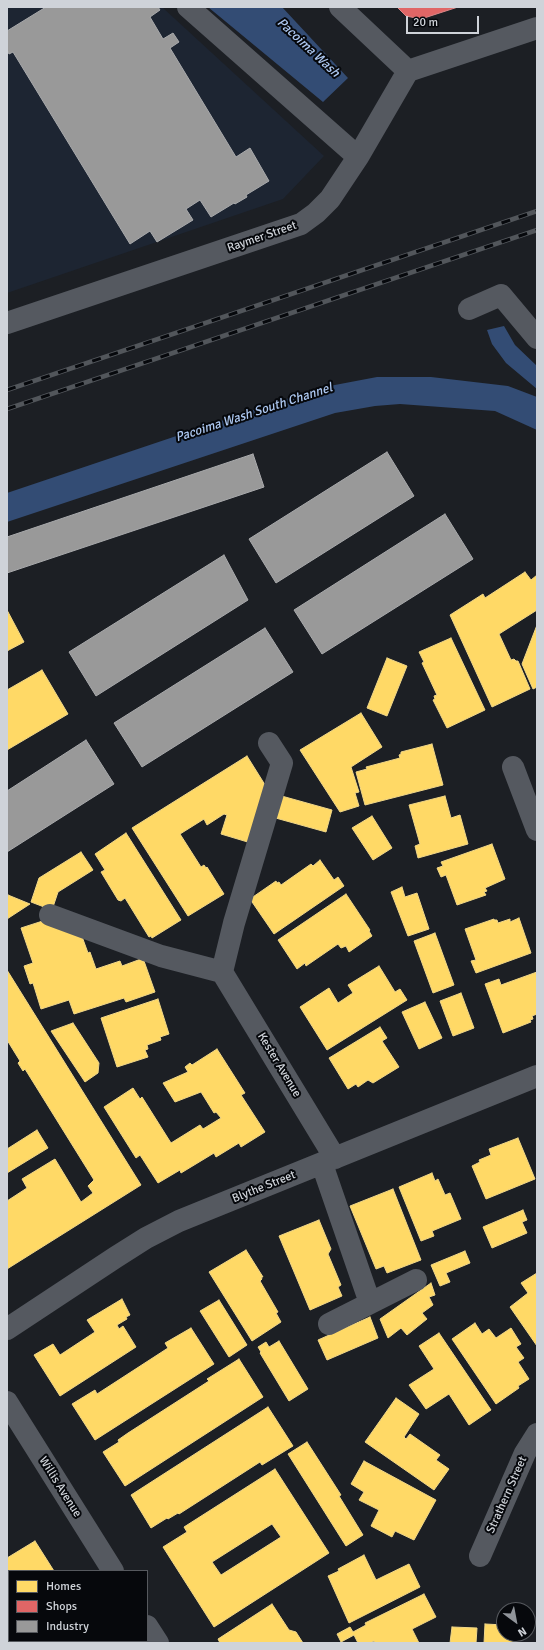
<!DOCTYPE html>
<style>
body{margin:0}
#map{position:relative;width:544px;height:1650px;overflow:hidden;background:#1c1f24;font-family:Signika,sans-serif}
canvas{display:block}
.frame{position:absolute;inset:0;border:8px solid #cfd3d9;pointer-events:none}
.legend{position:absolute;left:8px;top:1570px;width:140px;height:72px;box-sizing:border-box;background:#06080c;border:1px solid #56595e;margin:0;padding:5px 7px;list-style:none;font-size:12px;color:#cfd3d9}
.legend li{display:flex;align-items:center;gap:8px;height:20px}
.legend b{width:20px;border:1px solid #56595e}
.north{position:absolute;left:496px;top:1602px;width:40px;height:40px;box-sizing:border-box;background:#06080c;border:1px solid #56595e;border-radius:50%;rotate:148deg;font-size:11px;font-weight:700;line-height:16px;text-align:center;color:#cfd3d9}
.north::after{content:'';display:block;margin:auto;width:14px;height:18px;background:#90949a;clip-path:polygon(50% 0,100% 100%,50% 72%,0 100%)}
.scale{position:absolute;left:406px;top:16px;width:73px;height:18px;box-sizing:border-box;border:2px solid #cfd3d9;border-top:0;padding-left:5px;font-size:12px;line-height:14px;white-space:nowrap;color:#cfd3d9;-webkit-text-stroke:3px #06080c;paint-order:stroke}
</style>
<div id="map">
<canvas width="544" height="1650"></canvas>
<div class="frame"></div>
<ul class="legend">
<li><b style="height:11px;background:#ffd966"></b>Homes</li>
<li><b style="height:11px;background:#e06666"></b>Shops</li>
<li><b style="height:11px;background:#999"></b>Industry</li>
</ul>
<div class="north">N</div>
<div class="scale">20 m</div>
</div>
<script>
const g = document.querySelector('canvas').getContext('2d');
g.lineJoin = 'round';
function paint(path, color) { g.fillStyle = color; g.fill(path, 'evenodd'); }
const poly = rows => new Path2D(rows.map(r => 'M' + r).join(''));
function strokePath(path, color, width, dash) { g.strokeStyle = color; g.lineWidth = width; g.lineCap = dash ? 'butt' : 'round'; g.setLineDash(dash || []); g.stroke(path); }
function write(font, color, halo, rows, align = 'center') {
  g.font = font + ' Signika,sans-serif'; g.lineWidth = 4; g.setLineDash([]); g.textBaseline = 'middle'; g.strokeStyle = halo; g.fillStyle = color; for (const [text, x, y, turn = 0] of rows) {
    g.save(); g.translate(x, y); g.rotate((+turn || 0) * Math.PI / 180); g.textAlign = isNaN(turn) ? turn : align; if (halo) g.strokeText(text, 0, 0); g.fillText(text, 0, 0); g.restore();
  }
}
const built = poly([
 [7,7,162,7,324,156,283,199,7,293]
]);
const water = poly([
 [208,7,282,7,348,78,323,102],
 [504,326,515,345,537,366,537,389,506,363,492,344,487,330],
 [377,377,431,377,508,386,537,397,537,430,495,411,400,404,375,406,335,413,7,522,7,493,319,388]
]);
const homes = poly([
 [525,572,531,580,537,575,537,610,499,634,511,660,514,659,516,661,518,661,530,689,492,707,450,615,483,594,485,598,525,572],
 [7,610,24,642,7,651,7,610],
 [537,625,537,687,533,689,522,664,537,625],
 [451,638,485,710,447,728,433,700,435,699,434,696,437,695,422,663,424,662,419,652,451,638],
 [387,658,407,666,387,716,367,708,387,658],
 [42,670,68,714,7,750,7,690,42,670],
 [361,713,382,747,351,767,359,792,355,793,359,806,340,812,300,750,361,713],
 [432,744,443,785,365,805,356,772,367,769,366,767,400,758,399,755,401,754,401,752,432,744],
 [247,756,267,788,251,843,221,834,227,815,224,814,207,825,204,819,180,834,201,867,204,865,206,868,207,867,224,894,188,916,132,828,247,756],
 [278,795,332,810,326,832,272,817,278,795],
 [445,796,451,818,460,815,468,844,418,858,415,846,420,844,409,805,445,796],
 [372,816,392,848,373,860,352,828,372,816],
 [126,833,181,920,152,938,151,936,149,937,125,898,121,901,118,900,101,872,105,870,95,854,126,833],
 [492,844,505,879,485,888,487,891,484,892,486,895,457,905,446,875,441,877,437,868,443,866,441,862,492,844],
 [81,852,93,870,58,892,52,910,31,902,39,878,81,852],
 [320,860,334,880,338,877,344,886,274,934,250,899,276,881,277,883,279,882,281,885,311,864,313,866,320,860],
 [402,887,405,897,417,893,429,929,408,936,391,892,402,887],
 [346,894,370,930,369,931,372,936,349,952,346,946,341,948,338,944,306,966,305,963,297,969,278,940,346,894],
 [8,895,30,904,7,919,7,896,8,895],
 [52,918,80,931,88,953,90,952,96,969,120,961,122,966,141,959,142,961,144,961,155,992,126,1002,124,998,74,1014,69,1000,41,1009,33,983,30,984,24,966,33,963,21,928,52,918],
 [519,918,531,953,476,973,471,961,476,960,465,929,494,919,494,920,497,920,498,923,510,919,510,922,519,918],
 [435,933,454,985,433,993,414,941,435,933],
 [379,966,395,992,400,989,407,1000,327,1050,300,1007,329,988,338,1003,353,993,348,985,379,966],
 [7,970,141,1185,7,1269,7,1201,27,1188,22,1179,55,1159,81,1202,93,1193,88,1186,94,1180,25,1069,23,1071,18,1063,20,1061,7,1040,7,970],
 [537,972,537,1014,532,1016,533,1019,530,1020,531,1022,503,1033,485,984,499,979,501,985,537,972],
 [461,993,474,1028,453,1036,440,1001,461,993],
 [158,999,169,1034,160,1037,161,1040,147,1045,148,1049,145,1050,148,1057,117,1067,101,1018,158,999],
 [425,1002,442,1038,419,1049,402,1012,425,1002],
 [73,1023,99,1063,98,1073,85,1082,51,1031,73,1023],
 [380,1027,387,1038,382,1041,399,1067,373,1083,368,1080,358,1087,356,1084,348,1089,329,1058,380,1027],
 [217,1049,245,1093,241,1095,265,1132,241,1147,239,1143,216,1157,214,1153,181,1173,180,1170,158,1183,140,1155,136,1158,104,1107,133,1088,140,1099,142,1097,171,1143,200,1125,203,1129,221,1118,216,1112,214,1113,201,1092,175,1102,163,1083,188,1072,185,1067,190,1063,192,1065,217,1049],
 [37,1130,48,1148,7,1173,7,1149,37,1130],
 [518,1138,535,1179,486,1199,472,1166,480,1162,479,1160,491,1155,489,1149,518,1138],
 [432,1173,435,1181,438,1179,445,1195,450,1193,461,1219,432,1231,434,1236,421,1241,399,1187,432,1173],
 [393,1189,421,1260,387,1273,384,1266,376,1269,350,1206,393,1189],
 [523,1210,527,1220,522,1222,527,1233,492,1248,483,1227,523,1210],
 [319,1220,331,1249,328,1254,341,1285,338,1287,342,1296,310,1310,279,1236,319,1220],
 [246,1250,263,1277,261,1277,262,1279,260,1281,278,1312,276,1313,281,1322,252,1341,209,1272,246,1250],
 [465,1251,470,1263,446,1273,450,1282,440,1286,431,1265,465,1251],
 [537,1273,537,1346,510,1307,528,1293,521,1283,537,1273],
 [431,1283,435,1295,429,1297,433,1305,422,1313,427,1319,407,1335,401,1328,388,1338,380,1319,431,1283],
 [122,1299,130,1315,126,1317,127,1319,117,1325,119,1329,123,1326,136,1347,60,1396,34,1355,53,1344,60,1355,95,1332,87,1320,122,1299],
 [219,1300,247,1345,229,1357,200,1311,219,1300],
 [370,1317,378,1338,327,1360,318,1340,370,1317],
 [475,1323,482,1334,489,1329,496,1338,511,1328,521,1344,516,1347,524,1358,518,1362,529,1379,518,1386,519,1388,496,1404,452,1339,475,1323],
 [191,1328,214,1364,95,1440,72,1404,95,1390,97,1394,168,1348,165,1343,191,1328],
 [439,1333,491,1410,469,1425,449,1394,426,1409,409,1385,434,1369,419,1346,439,1333],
 [279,1341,308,1389,289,1401,260,1353,261,1352,258,1347,266,1342,269,1347,279,1341],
 [239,1359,263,1397,125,1486,103,1452,119,1442,118,1440,128,1433,209,1381,207,1379,239,1359],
 [396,1398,419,1414,404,1437,406,1439,410,1434,440,1455,436,1460,449,1469,434,1490,365,1442,396,1398],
 [268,1407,293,1446,262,1465,260,1462,179,1514,178,1513,168,1519,167,1518,151,1528,131,1495,268,1407],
 [307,1442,341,1495,339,1496,363,1535,346,1546,288,1454,307,1442],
 [364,1461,436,1500,414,1540,395,1531,392,1537,371,1526,379,1510,359,1500,364,1492,351,1484,364,1461],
 [275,1469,329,1553,214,1627,163,1547,187,1532,184,1527,275,1469],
 [272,1524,281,1537,221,1575,212,1562,272,1524],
 [35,1541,54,1571,9,1571,9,1599,7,1600,7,1558,35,1541],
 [364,1555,376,1580,409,1564,420,1587,349,1623,328,1576,339,1571,338,1569,364,1555],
 [424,1594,436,1617,412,1629,419,1643,375,1643,374,1641,370,1643,358,1643,354,1635,341,1642,337,1634,350,1627,353,1632,366,1625,365,1623,424,1594],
 [272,1604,289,1630,296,1632,303,1643,220,1643,218,1639,272,1604],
 [485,1624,504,1625,504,1634,516,1634,515,1643,484,1643,485,1624],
 [452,1627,477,1628,476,1643,450,1643,452,1627],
 [36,1641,98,1641,99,1643,33,1643,36,1641]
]);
const shops = poly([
 [397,7,458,7,421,19,406,16,397,7]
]);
const industry = poly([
 [46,7,158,7,160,10,150,17,163,39,173,33,179,42,170,48,236,157,250,148,269,181,246,195,247,197,235,204,234,203,211,217,200,200,186,209,193,220,157,242,150,231,130,244,13,52,9,54,7,50,7,31,46,7],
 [387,452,414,496,276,583,249,539,387,452],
 [253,454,264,487,7,573,7,537,253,454],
 [445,514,473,559,322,654,294,610,445,514],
 [224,555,248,600,96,696,69,652,224,555],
 [265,628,293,672,142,767,114,723,265,628],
 [86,740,114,784,7,852,7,791,86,740]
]);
const minor = poly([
 [188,7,358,157],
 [340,7,408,71],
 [469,309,501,295,537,338],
 [7,323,301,224,316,213,330,199,358,157,408,71,537,28],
 [513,767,537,830],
 [50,915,161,956,222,972],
 [222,972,234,923,282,763,269,743],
 [222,972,335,1158],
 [322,1164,370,1303],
 [329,1324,416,1280],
 [7,1329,116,1257,146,1238,179,1221,537,1076],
 [7,1402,113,1571],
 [480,1556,525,1453,537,1434],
 [147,1626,158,1643]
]);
const rail = poly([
 [7,390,537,211],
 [7,409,537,230]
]);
const streetNames = [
 ["Raymer Street",262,237,-19],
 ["Kester Avenue",279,1065,59],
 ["Blythe Street",264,1187,-22],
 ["Willis Avenue",60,1487,58],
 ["Strathern Street",507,1495,-66]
];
const waterNames = [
 ["Pacoima Wash",308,48,43],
 ["Pacoima Wash South Channel",254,413,-18]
];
paint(built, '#1d2532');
paint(water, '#334c74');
paint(homes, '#ffd966');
strokePath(homes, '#f1d788', 1);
paint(shops, '#e06666');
strokePath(shops, '#db8788', 1);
paint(industry, '#999');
strokePath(industry, '#a9aaac', 1);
strokePath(minor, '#555960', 22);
strokePath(rail, '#52565b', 4.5);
strokePath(rail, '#06080c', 3, [9]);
write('12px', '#cfd3d9', '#06080c', streetNames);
write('italic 13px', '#adc8f1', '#06080c', waterNames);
</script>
